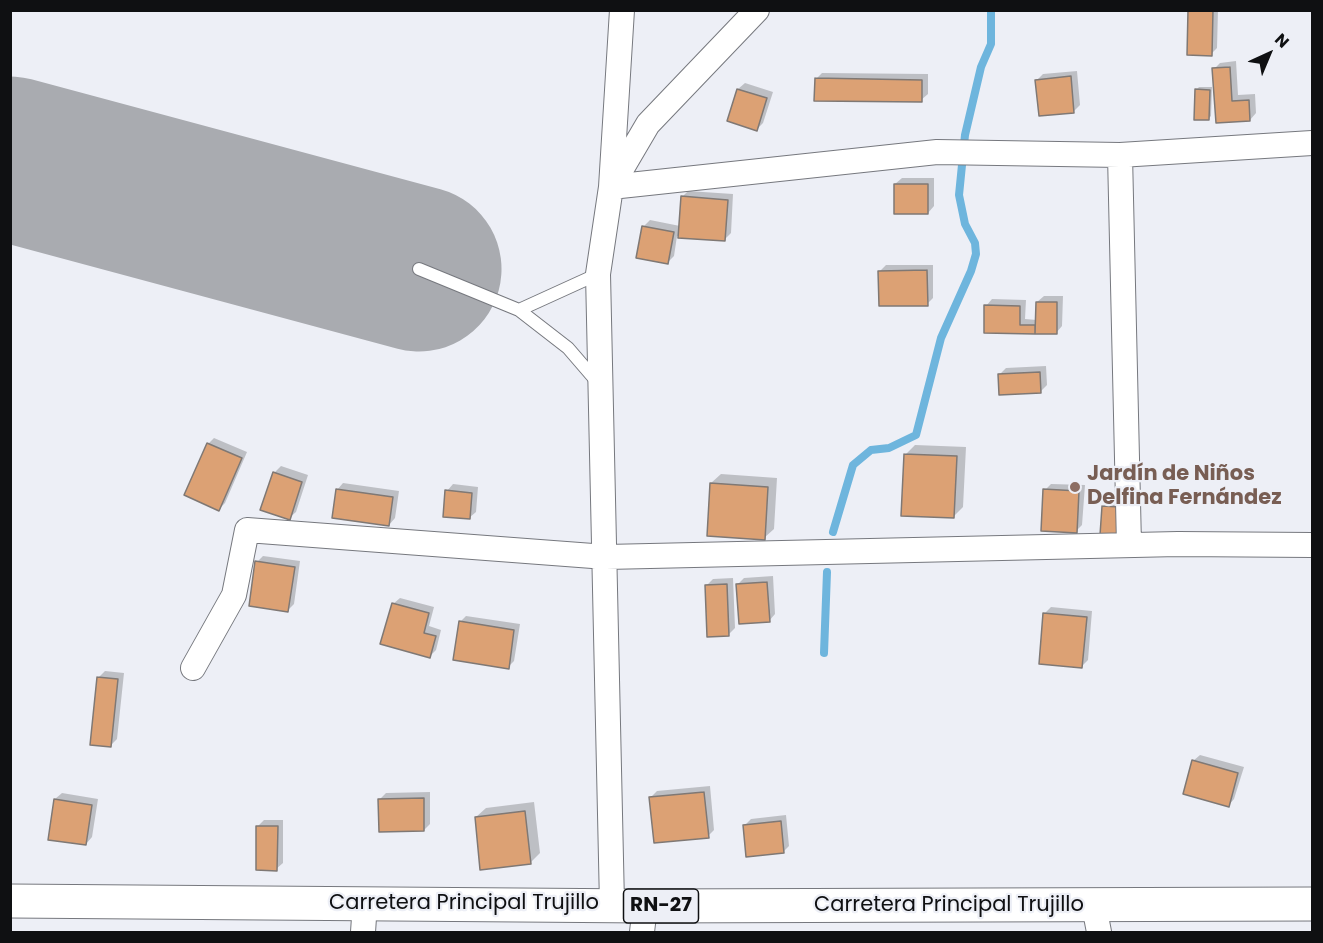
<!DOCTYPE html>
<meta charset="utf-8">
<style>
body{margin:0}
#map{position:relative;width:1323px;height:943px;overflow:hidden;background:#edeff6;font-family:Poppins,sans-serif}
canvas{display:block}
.frame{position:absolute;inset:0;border:12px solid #0f1012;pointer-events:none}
.north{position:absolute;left:1239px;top:24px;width:60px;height:60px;-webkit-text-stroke:4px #edeff6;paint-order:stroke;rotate:44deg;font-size:16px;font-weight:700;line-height:24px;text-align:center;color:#0f1012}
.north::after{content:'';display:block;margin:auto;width:21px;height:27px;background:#0f1012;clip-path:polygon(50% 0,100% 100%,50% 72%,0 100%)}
</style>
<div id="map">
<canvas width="1323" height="943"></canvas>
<div class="frame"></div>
<div class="north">N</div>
</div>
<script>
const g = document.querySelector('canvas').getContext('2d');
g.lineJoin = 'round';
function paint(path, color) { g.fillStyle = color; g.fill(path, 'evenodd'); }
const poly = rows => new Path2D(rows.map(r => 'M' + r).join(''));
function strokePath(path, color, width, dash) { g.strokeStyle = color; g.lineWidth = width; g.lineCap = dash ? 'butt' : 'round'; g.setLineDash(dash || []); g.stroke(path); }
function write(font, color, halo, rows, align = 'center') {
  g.font = font + ' Poppins,sans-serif'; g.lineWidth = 4.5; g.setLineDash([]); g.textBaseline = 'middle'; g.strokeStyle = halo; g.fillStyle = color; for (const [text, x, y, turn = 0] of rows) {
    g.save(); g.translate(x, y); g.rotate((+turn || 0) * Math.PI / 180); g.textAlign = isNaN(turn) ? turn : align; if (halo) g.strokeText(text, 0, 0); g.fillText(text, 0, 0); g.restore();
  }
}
const shadow = poly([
 [1190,10,1218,10,1217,48,1211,54],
 [1236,61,1238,95,1255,94,1256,113,1250,120,1217,122,1214,69,1220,63],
 [1077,71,1080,105,1074,111,1037,80,1043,74],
 [822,73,928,74,928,94,921,100,816,79],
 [745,83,773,92,763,123,757,129,738,89],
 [1199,87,1212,87,1211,116,1208,119,1196,90],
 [902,178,934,178,934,206,928,213,895,184],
 [688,191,733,194,731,233,724,240,677,236,674,256,667,263,643,227,650,220,680,226,682,197],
 [886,265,933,265,933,298,927,304,879,272],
 [1044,296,1063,296,1062,326,1056,333,985,331,986,306,992,299,1026,300,1025,319,1037,320,1037,302],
 [1046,366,1047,385,1041,391,1000,374,1006,368],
 [214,438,247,452,225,503,219,509,208,444],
 [915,445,966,447,963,507,954,516,905,455],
 [281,466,308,475,296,512,289,518,274,473],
 [721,474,777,478,774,529,764,538,711,483],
 [343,483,399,491,395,518,389,525,337,490],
 [453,484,478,487,476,512,469,518,447,491],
 [1051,484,1085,485,1082,525,1076,531,1045,490],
 [1106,504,1122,505,1121,532,1103,506],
 [263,556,300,561,294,604,288,610,257,562],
 [773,576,775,614,769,621,737,585,744,578],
 [733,578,735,628,728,635,707,585,713,579],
 [400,598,434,607,429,626,441,630,436,650,429,657,393,604],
 [1051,607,1092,611,1088,660,1082,666,1045,613],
 [466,616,520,624,514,661,508,667,460,622],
 [105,671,124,673,117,739,110,746,98,678],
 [1200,755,1244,767,1234,799,1228,806,1193,761],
 [710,786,714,830,708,836,651,797,657,791],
 [430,792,430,824,424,830,380,799,386,793],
 [62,793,98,799,92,837,86,844,55,799],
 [534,802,540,853,530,863,476,817,486,808],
 [786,815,789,846,783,852,745,825,751,819],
 [264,820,283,820,283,863,276,869,258,826]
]);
const stream = poly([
 [833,532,853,465,871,450,889,448,916,435,941,338,971,271,976,254,975,243,965,224,959,195,965,135,981,67,991,44,991,10],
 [824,653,827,572]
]);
const runway = poly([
 [10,159,419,269]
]);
const building = poly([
 [1188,10,1213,10,1212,56,1187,55,1188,10],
 [1230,67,1232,101,1249,100,1250,121,1216,123,1212,68,1230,67],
 [1071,76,1074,113,1039,116,1035,80,1071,76],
 [815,78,922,80,922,102,814,101,815,78],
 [737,89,767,98,757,131,727,121,737,89],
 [1195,89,1210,90,1209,120,1194,120,1195,89],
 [894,184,928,184,928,214,894,214,894,184],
 [681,196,728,200,725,241,678,238,681,196],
 [642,226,674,232,668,264,636,258,642,226],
 [927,270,928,306,879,306,878,271,927,270],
 [1036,302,1057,302,1057,334,1035,334,1036,302],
 [984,305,1020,306,1020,325,1035,325,1035,334,984,333,984,305],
 [1040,372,1041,393,999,395,998,374,1040,372],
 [207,443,242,458,219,511,184,495,207,443],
 [904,454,957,456,954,518,901,516,904,454],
 [273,472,302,482,290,520,260,510,273,472],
 [710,483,768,487,765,540,707,536,710,483],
 [336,489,393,497,389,526,332,518,336,489],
 [1043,489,1079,491,1077,533,1041,531,1043,489],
 [445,490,472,493,470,519,443,517,445,490],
 [1102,506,1120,507,1118,536,1100,535,1102,506],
 [255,561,295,567,288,612,249,606,255,561],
 [767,582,770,622,739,624,736,584,767,582],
 [727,584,729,636,707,637,705,585,727,584],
 [392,603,429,613,424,633,436,636,430,658,380,644,392,603],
 [1043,613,1087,617,1082,668,1039,664,1043,613],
 [459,621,514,630,509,669,453,660,459,621],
 [97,677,118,679,111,747,90,745,97,677],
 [1192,760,1238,773,1229,807,1183,794,1192,760],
 [704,792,709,838,654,843,649,797,704,792],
 [424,798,424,831,379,832,378,799,424,798],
 [54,799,92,805,86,845,48,840,54,799],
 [525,811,531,864,480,870,475,817,525,811],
 [781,821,784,853,746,857,743,825,781,821],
 [256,826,278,826,277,871,256,870,256,826]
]);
const service = poly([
 [419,269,519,310,568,348,599,384],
 [519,310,598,274]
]);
const minor = poly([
 [622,10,611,187,937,152,1120,155,1312,143],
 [1120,155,1129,545],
 [193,668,234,595,247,530,606,557,1178,544,1312,545],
 [612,904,598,274,611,187,648,124,757,10],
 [1094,906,1099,932],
 [363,932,365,903],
 [642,932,645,906]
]);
const primary = poly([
 [10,901,645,906,1312,904]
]);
const markers = [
 [1075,487,6,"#8d6e63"]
];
const shields = [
 [661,906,75]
];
const shieldNames = [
 ["RN-27",661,906]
];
const educationNames = [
 ["Jardín de Niños",1087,475],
 ["Delfina Fernández",1087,499]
];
const streetNames = [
 ["Carretera Principal Trujillo",464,904],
 ["Carretera Principal Trujillo",949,906]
];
paint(shadow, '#0003');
strokePath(stream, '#6eb5dd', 8);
strokePath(runway, '#a9abb0', 165);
paint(building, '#dca174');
strokePath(building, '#7f7874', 1.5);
strokePath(service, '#76787e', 14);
strokePath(minor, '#76787e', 26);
strokePath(primary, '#76787e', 35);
strokePath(service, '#fff', 12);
strokePath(minor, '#fff', 24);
strokePath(primary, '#fff', 33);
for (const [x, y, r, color] of markers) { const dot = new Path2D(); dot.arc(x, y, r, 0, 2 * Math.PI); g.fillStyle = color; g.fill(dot); strokePath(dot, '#edeff6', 2); }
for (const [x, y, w] of shields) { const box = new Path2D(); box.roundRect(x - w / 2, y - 17, w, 34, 4.5); g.fillStyle = '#edeff6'; g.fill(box); strokePath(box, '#0f1012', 1.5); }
write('bold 20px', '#0f1012', null, shieldNames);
write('bold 21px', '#785e54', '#edeff6', educationNames, 'left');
write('21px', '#0f1012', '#edeff6', streetNames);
</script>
